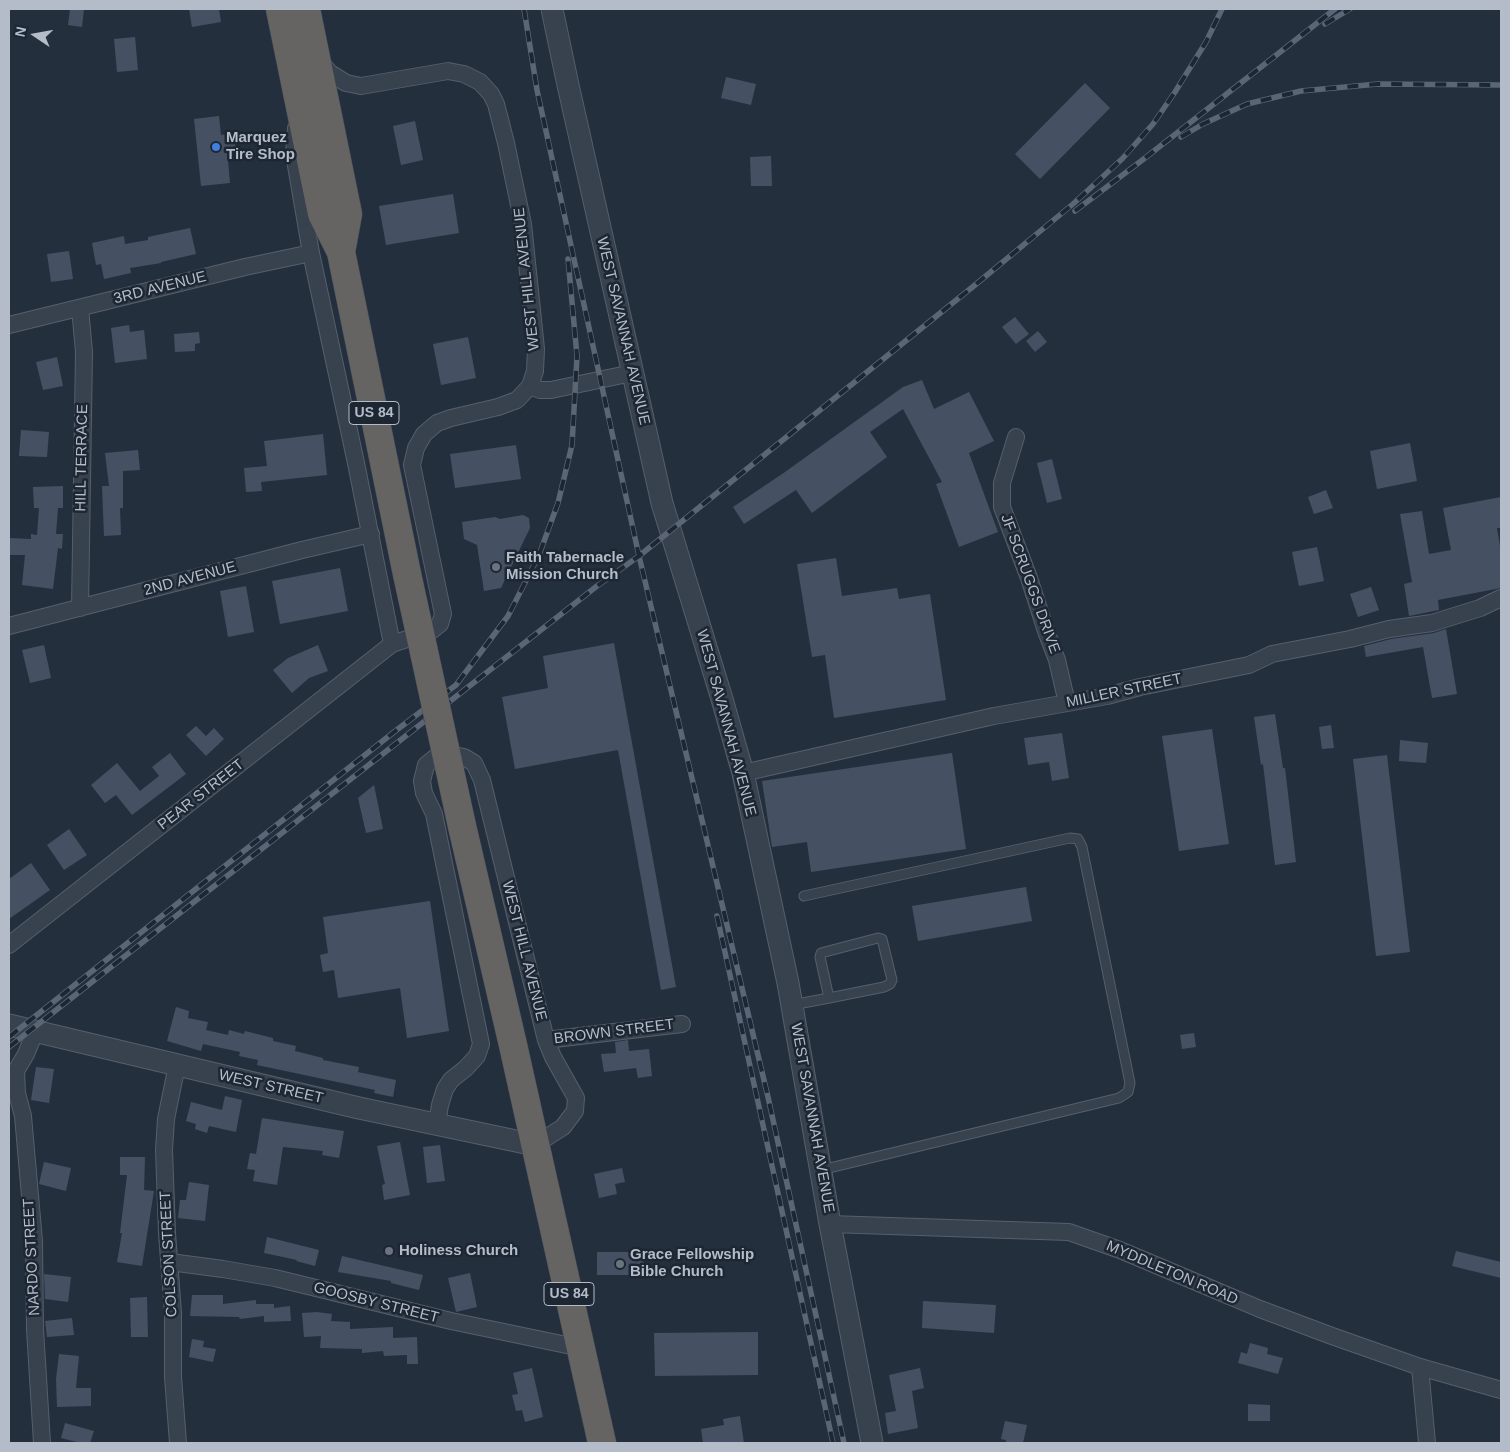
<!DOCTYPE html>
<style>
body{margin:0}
#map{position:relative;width:1510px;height:1452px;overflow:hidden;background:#242f3e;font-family:Helvetica,sans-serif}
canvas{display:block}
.frame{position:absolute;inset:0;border:10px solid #b4bcc9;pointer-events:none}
.north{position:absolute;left:10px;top:10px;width:50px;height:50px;-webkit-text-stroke:4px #1d2633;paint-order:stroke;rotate:282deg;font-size:14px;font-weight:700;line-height:20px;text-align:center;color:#b4bcc9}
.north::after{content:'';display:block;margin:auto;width:18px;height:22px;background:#b4bcc9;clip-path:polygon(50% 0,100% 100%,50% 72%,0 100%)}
</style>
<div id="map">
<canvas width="1510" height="1452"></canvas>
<div class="frame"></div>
<div class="north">N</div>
</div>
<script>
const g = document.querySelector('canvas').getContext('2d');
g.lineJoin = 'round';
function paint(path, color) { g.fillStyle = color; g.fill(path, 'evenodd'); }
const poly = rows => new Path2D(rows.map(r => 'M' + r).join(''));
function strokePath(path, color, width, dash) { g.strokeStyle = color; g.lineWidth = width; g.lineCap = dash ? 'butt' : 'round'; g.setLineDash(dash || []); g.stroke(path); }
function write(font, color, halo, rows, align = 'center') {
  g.font = font + ' Helvetica,sans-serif'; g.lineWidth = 5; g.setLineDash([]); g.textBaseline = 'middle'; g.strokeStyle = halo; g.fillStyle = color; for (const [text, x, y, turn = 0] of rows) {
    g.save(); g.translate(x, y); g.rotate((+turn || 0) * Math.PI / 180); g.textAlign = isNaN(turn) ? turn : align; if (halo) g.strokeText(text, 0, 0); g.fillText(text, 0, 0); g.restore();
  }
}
const building = poly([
 [70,9,84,9,82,27,68,25],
 [189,9,219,9,221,22,192,27],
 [135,37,138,70,117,72,114,39],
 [726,77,756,84,751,105,721,98],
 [1085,83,1110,108,1040,179,1015,154],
 [219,116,221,135,234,133,237,160,228,161,230,183,201,186,194,119],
 [415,121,423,160,401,165,393,126],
 [771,156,772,186,751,186,750,157],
 [453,194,459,233,386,245,379,206],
 [190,228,196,254,161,262,161,263,130,268,131,273,104,279,101,264,96,265,92,243,124,236,125,244,148,240,148,237],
 [69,251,73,279,51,282,47,254],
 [1015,317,1029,334,1016,344,1002,327],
 [129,325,130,332,144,330,147,359,115,363,111,328],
 [1038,331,1047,342,1035,352,1026,341],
 [199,332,200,343,195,344,195,351,175,352,174,334],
 [468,337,476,378,441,385,433,344],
 [57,357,63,386,43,390,36,362],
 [922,380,934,409,969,392,994,441,969,453,998,532,959,547,936,484,942,482,903,409,870,432,887,457,812,513,796,490,744,524,733,507,785,472,903,387],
 [21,430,49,432,47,457,19,456],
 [323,434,327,475,261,482,262,491,246,492,244,468,267,466,264,441],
 [1410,443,1417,481,1377,489,1370,451],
 [516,445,521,479,455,488,450,454],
 [138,450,140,470,123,471,123,508,120,508,121,535,104,536,102,486,109,486,105,453],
 [1052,459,1062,499,1047,503,1037,463],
 [63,486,63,508,58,508,56,534,63,534,62,549,58,548,53,589,22,585,25,555,9,555,9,538,31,539,31,534,37,535,39,508,34,508,33,487],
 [1326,490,1333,508,1314,514,1308,497],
 [1501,497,1501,528,1497,528,1501,552,1501,588,1438,600,1439,610,1409,616,1404,584,1412,582,1400,514,1422,511,1429,554,1451,550,1443,508],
 [523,515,529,518,530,528,501,588,484,591,477,545,464,539,462,522,495,517,500,519],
 [1317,547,1324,581,1299,586,1292,552],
 [836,558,842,596,897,588,899,599,930,594,946,700,834,718,825,655,812,657,797,564],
 [340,568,348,611,280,624,272,581],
 [246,586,254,632,228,637,220,591],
 [1371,587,1379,610,1358,617,1350,594],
 [1446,629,1457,694,1432,698,1423,647,1366,657,1364,646,1391,639,1434,633],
 [614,643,676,987,661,990,618,750,515,769,502,697,548,688,543,656],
 [44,645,51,678,30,683,22,650],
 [318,645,328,671,309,678,292,693,273,670,288,658],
 [1275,714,1283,768,1285,768,1296,862,1275,865,1263,764,1261,765,1254,717],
 [1331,725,1334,748,1322,749,1319,727],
 [196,726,206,736,214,728,224,739,206,756,186,735],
 [1212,729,1229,844,1179,851,1162,736],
 [1062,733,1069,778,1052,781,1049,762,1028,765,1024,738],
 [1400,740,1428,743,1426,763,1399,761],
 [170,753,186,774,132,815,116,795,105,803,91,785,117,763,140,791,159,776,152,767],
 [952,753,966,849,811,872,807,842,772,847,762,781],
 [1387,755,1410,952,1376,956,1353,759],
 [374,785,383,829,366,833,358,798],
 [69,829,87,855,64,870,47,845],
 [31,863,50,890,9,919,9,879],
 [1026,887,1032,921,918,941,912,906],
 [430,901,449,1031,407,1038,400,988,338,998,334,970,323,972,320,955,328,953,323,917],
 [176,1007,189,1011,188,1018,208,1022,206,1030,228,1035,229,1030,244,1034,245,1031,273,1038,273,1041,296,1046,295,1051,323,1058,323,1060,359,1067,358,1072,396,1080,393,1097,374,1093,375,1090,257,1065,258,1060,239,1056,240,1052,203,1044,201,1051,167,1041],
 [1194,1033,1196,1047,1182,1049,1180,1035],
 [628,1040,629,1051,649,1049,652,1076,638,1078,636,1068,604,1072,601,1054,616,1053,615,1042],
 [36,1067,54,1069,49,1103,31,1100],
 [225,1096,242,1100,236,1132,209,1126,207,1133,195,1129,196,1124,186,1121,191,1102,222,1110],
 [262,1118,344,1131,339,1158,322,1155,323,1151,283,1147,277,1185,253,1181,255,1170,247,1169,250,1153,256,1154],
 [400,1142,410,1195,384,1200,382,1185,385,1184,377,1146],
 [440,1145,445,1181,427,1183,423,1147],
 [120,1157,145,1157,144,1190,154,1191,142,1266,117,1262,122,1233,120,1233,127,1175,120,1175],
 [44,1162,71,1168,66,1191,39,1184],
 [622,1168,625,1182,615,1184,617,1194,599,1198,594,1174],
 [189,1182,209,1185,205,1221,178,1218,180,1200,186,1200],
 [267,1237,319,1250,315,1266,296,1261,297,1260,264,1253],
 [1456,1251,1501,1262,1501,1278,1452,1266],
 [597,1252,644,1252,644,1275,597,1275],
 [342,1256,423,1275,419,1290,391,1283,391,1281,338,1272],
 [470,1273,477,1307,456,1312,448,1278],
 [44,1274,71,1277,68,1302,45,1299],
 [192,1295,223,1295,223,1304,256,1300,256,1304,274,1304,274,1308,290,1306,291,1321,264,1322,264,1316,240,1319,239,1317,190,1316],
 [147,1297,148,1337,131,1337,130,1298],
 [923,1301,996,1305,994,1333,922,1328],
 [317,1312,332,1314,331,1321,350,1322,350,1329,393,1327,393,1338,417,1337,418,1364,407,1364,407,1355,384,1356,383,1351,362,1353,362,1349,320,1348,321,1336,304,1337,302,1313],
 [72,1318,74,1335,47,1337,45,1321],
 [758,1332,758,1375,655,1376,654,1333],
 [192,1339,204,1341,203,1347,216,1349,213,1362,189,1357],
 [1250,1343,1268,1348,1267,1354,1283,1358,1278,1374,1238,1363,1241,1352,1247,1354],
 [59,1354,79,1356,76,1388,91,1388,91,1406,57,1407,56,1379],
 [532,1368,543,1417,525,1422,522,1410,516,1411,512,1395,518,1394,513,1373],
 [920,1368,924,1388,912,1391,918,1428,888,1434,885,1413,896,1411,889,1375],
 [1248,1404,1270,1405,1270,1421,1248,1421],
 [740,1416,744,1443,703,1443,701,1429,724,1425,723,1419],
 [1005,1421,1027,1425,1023,1443,1006,1443,1006,1440,1001,1439],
 [65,1423,94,1431,90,1443,81,1443,61,1438]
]);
const service = poly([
 [804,896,1070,838,1078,839,1082,847,1130,1083,1128,1092,1119,1098,821,1170],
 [792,1005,829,998,884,987,890,984,892,980,882,939,878,938,821,953,820,957,829,998]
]);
const minor = poly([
 [296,128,294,154,311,253,356,463,392,644],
 [9,325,245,267,311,253],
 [530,386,540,390,551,390,632,373],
 [1016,437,1002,483,1002,507,1029,578,1046,631,1057,660,1067,703],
 [80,608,84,352,80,308],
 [9,626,302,550,371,534],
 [743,773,994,716,1107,696,1140,687,1249,665,1272,654,1350,639,1389,629,1432,623,1480,608,1501,598],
 [9,945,392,644,431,631,440,624,443,614,412,465,416,448,424,434,437,423,451,418,498,407,517,400,530,386,535,371,536,349,523,224,506,143,496,104,491,94,480,82,464,74,448,71,361,86,346,83,330,73,319,60],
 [546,1040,682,1024],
 [177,1065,166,1119,164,1150,167,1233,173,1313,173,1377,178,1443],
 [16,1071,17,1093,23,1116,34,1241,35,1329,42,1443],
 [9,1078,16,1071,26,1054,35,1032],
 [437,1124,440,1105,445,1089,451,1080,466,1068,477,1056,481,1044,434,814,424,793,422,781,426,765,437,756,454,755,464,757,474,763,482,780,546,1040,553,1057,576,1098,575,1111,563,1127,535,1145],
 [830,1224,1069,1232,1120,1250,1260,1309,1332,1336,1420,1367,1501,1390],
 [170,1262,223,1269,275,1278,451,1321,581,1348],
 [1420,1367,1427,1443]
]);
const tertiary = poly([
 [552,9,568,85,662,503,722,699,743,773,788,983,830,1224,872,1443],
 [9,1025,359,1108,535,1145]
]);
const trunk = poly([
 [280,9,322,214,341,252,407,574],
 [306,9,348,214,341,252],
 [462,826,513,1045,602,1443]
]);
const rail = poly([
 [524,9,537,90,639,556,768,1097,844,1443],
 [1325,24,1350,9],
 [1181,137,1203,124,1247,104,1301,91,1378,84,1501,85],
 [1075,211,1145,158,1335,9],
 [717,916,833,1443],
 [9,1037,394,732,456,685,508,616,539,555,558,503,572,445,577,356,568,259],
 [9,1047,597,586,639,556,975,285,1073,204,1122,159,1153,124,1175,92,1206,42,1222,9]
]);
const trunkBridge = poly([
 [407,574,462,826]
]);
const markers = [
 [216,147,5,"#3f7fe0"],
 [496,567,5,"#6b7280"],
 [389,1251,5,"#6b7280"],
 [620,1264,5,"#6b7280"]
];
const shields = [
 [374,413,50],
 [569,1294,50]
];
const shieldNames = [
 ["US 84",374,413],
 ["US 84",569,1294]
];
const poiNames = [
 ["Marquez",226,138],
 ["Tire Shop",226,155],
 ["Faith Tabernacle",506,558],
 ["Mission Church",506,575],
 ["Holiness Church",399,1251],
 ["Grace Fellowship",630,1255],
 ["Bible Church",630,1272]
];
const streetNames = [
 ["WEST HILL AVENUE",527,279,-96],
 ["3RD AVENUE",160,288,-14],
 ["WEST SAVANNAH AVENUE",623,331,77],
 ["HILL TERRACE",82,458,-89],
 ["2ND AVENUE",190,579,-15],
 ["JF SCRUGGS DRIVE",1030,584,70],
 ["MILLER STREET",1124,691,-12],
 ["WEST SAVANNAH AVENUE",726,723,75],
 ["PEAR STREET",201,795,-38],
 ["WEST HILL AVENUE",524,951,76],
 ["BROWN STREET",614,1032,-7],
 ["WEST STREET",271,1087,13],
 ["WEST SAVANNAH AVENUE",812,1118,80],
 ["COLSON STREET",169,1254,-93],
 ["NARDO STREET",32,1257,-93],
 ["MYDDLETON ROAD",1172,1273,23],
 ["GOOSBY STREET",376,1303,14]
];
paint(building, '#455162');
strokePath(service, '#565f6c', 11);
strokePath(minor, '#565f6c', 18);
strokePath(tertiary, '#565f6c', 23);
strokePath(trunk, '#434c59', 29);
strokePath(service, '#38414e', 9);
strokePath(minor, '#38414e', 16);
strokePath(tertiary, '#38414e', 21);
strokePath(trunk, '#656462', 28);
strokePath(rail, '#5a6575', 5.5);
strokePath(rail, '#1d2633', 4, [11]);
strokePath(trunkBridge, '#434c59', 29, []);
strokePath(trunkBridge, '#656462', 28);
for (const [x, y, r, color] of markers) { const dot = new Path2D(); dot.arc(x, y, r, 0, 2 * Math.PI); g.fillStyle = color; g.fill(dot); strokePath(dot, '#1d2633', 2); }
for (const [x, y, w] of shields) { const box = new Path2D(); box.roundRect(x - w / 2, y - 11.5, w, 23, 4); g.fillStyle = '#1d2633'; g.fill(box); strokePath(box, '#b4bcc9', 1); }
write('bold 14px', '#b4bcc9', null, shieldNames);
write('bold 15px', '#b4bcc9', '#1d2633', poiNames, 'left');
write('15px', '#b4bcc9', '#1d2633', streetNames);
</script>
